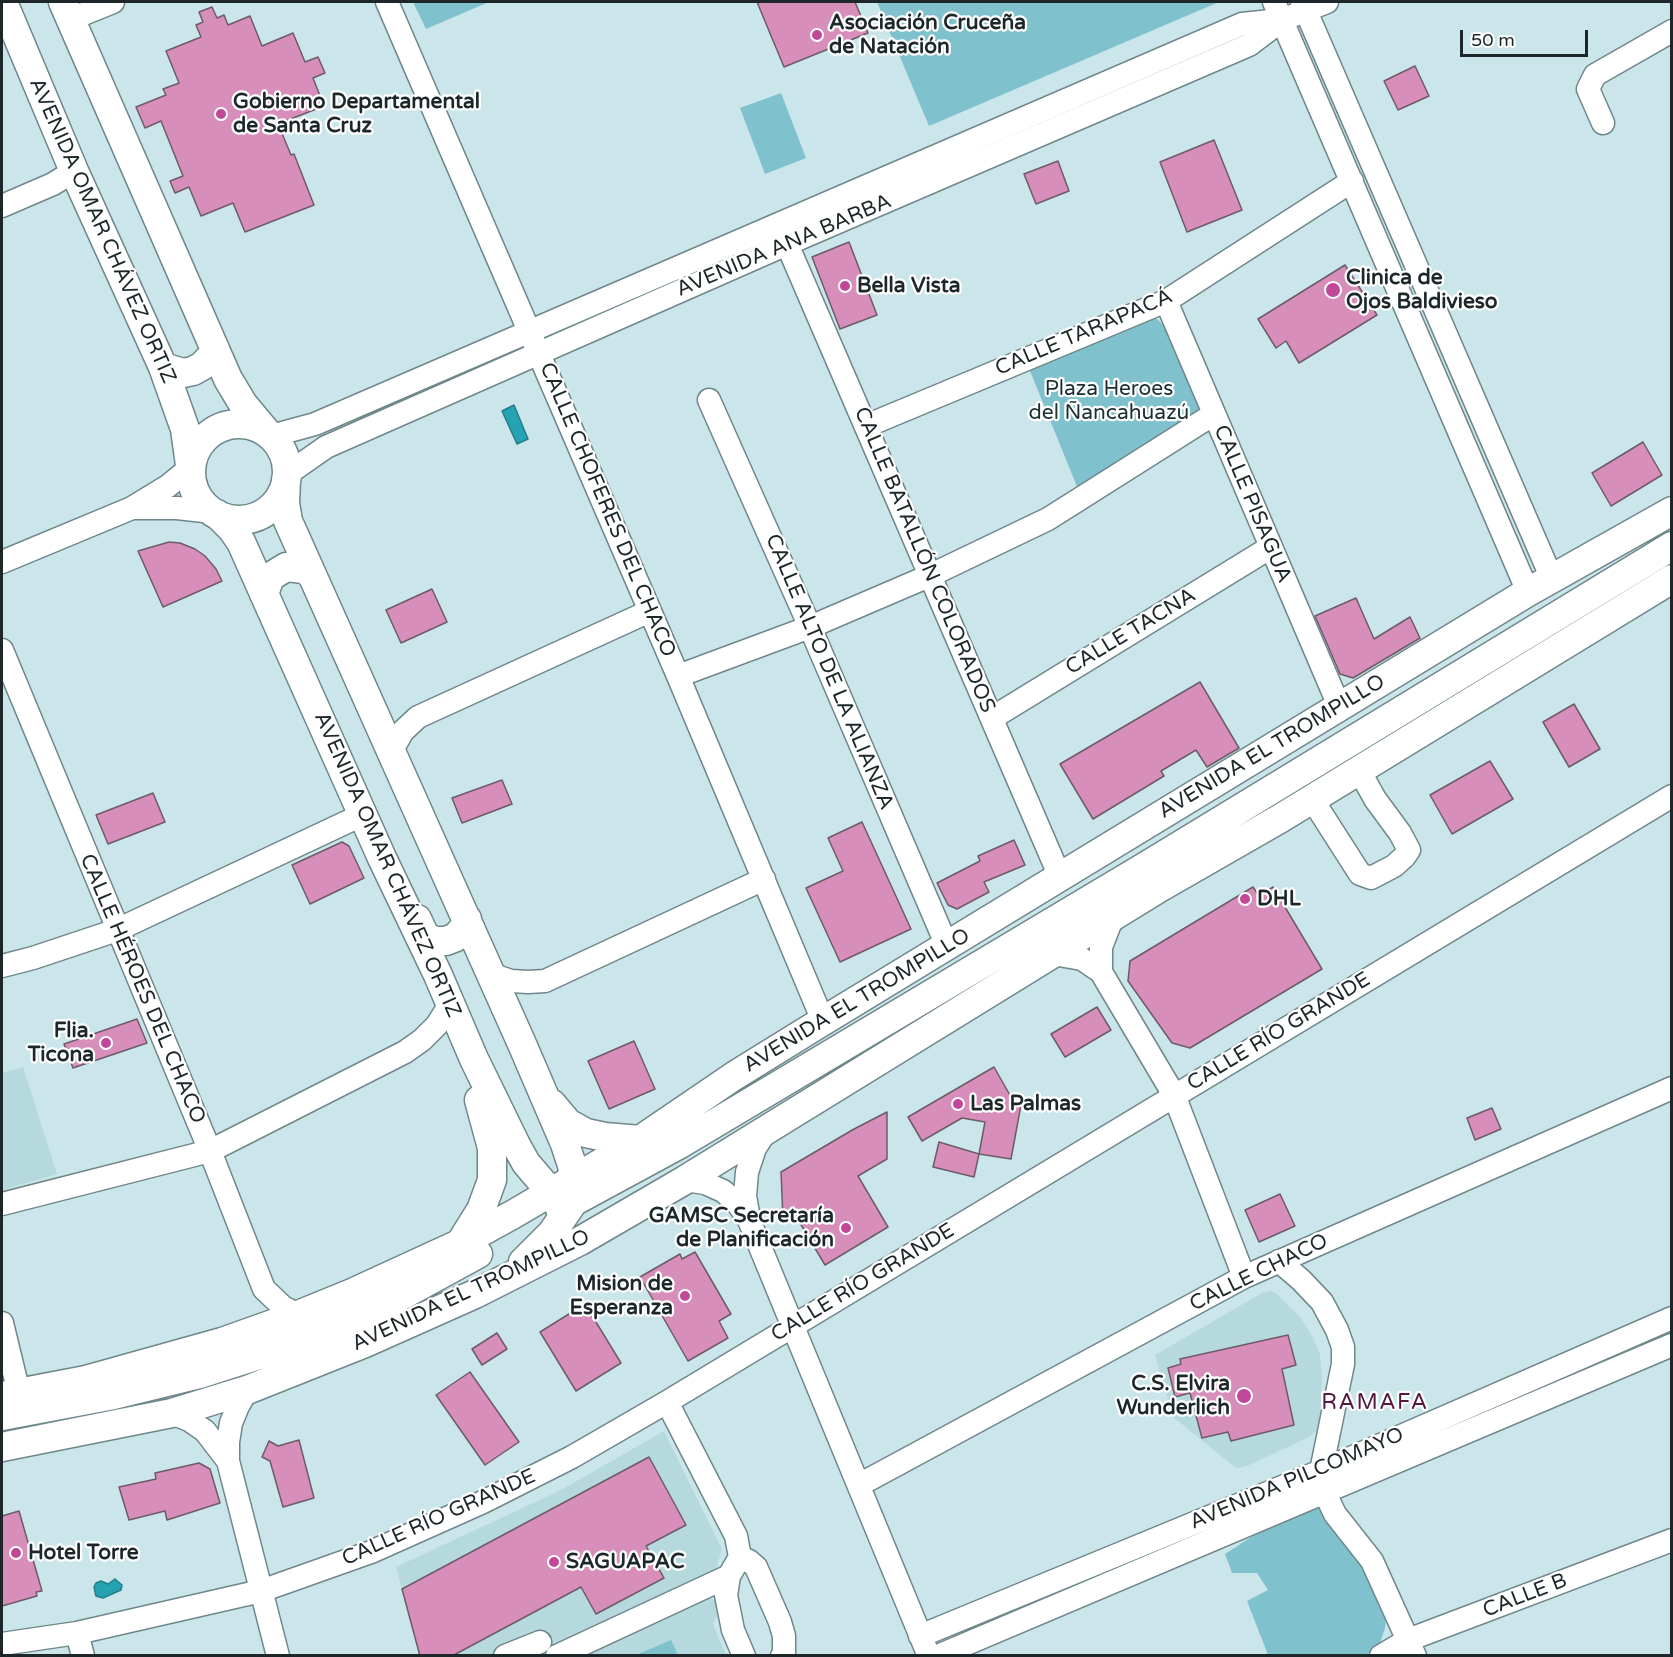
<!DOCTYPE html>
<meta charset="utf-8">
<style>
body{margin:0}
#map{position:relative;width:1673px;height:1657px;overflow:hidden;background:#cbe6ea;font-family:"Varela Round",sans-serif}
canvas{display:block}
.frame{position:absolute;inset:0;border:3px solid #1d2729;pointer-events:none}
.scale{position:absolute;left:1460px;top:30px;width:128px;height:27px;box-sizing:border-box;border:3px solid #1d2729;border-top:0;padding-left:8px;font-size:18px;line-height:21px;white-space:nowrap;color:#1d2729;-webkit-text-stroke:4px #fff;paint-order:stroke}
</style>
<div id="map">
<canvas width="1673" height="1657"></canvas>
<div class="frame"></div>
<div class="scale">50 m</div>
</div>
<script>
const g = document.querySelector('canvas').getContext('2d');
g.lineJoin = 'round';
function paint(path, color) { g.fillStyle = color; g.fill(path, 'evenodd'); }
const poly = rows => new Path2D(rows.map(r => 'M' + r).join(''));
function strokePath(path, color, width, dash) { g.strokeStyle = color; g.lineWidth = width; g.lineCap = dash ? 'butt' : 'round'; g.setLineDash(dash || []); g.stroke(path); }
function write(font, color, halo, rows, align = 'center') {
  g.font = font + ' "Varela Round",sans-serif'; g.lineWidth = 4.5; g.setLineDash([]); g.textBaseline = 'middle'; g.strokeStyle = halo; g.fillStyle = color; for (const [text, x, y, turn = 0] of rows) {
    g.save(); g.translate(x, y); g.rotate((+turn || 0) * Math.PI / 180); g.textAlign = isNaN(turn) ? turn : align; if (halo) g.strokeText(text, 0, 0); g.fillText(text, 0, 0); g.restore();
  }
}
const built = poly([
 [23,1067,57,1174,2,1190,2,1073],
 [1270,1291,1277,1294,1300,1317,1311,1334,1320,1354,1322,1375,1320,1423,1317,1430,1309,1437,1247,1466,1236,1468,1173,1417,1155,1355,1262,1293],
 [664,1431,722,1549,716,1570,533,1655,420,1655,396,1567,561,1490],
 [709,1596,715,1601,718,1614,713,1624,726,1655,581,1656]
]);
const green = poly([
 [413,2,489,2,426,29],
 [877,2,1219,2,929,126],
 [781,93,806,158,765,174,740,108],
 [1156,318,1166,328,1199,407,1199,415,1078,489,1030,371,1142,319],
 [1321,1506,1361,1556,1387,1612,1385,1628,1380,1643,1367,1655,1268,1655,1247,1601,1268,1590,1257,1573,1232,1573,1225,1554,1259,1532],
 [671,1640,678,1655,636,1655]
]);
const water = poly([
 [514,405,528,439,517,444,502,411,514,405],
 [115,1579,122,1585,121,1590,103,1598,96,1596,94,1587,96,1583,101,1581,108,1584,115,1579]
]);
const building = poly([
 [757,2,855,2,868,33,784,67,757,2],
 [212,7,217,18,224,15,228,25,250,16,262,46,293,33,305,62,318,57,325,73,313,78,324,106,278,124,291,155,294,154,314,205,245,232,233,203,201,216,189,187,175,193,170,181,183,176,161,121,145,128,136,107,166,95,163,89,179,83,166,51,201,37,196,25,203,22,199,12,212,7],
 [1415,66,1429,96,1398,110,1384,81,1415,66],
 [1214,140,1242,210,1187,232,1160,162,1214,140],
 [1058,161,1069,191,1036,204,1024,174,1058,161],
 [849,242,877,315,840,329,812,257,849,242],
 [1345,265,1377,315,1299,363,1286,341,1276,348,1258,319,1345,265],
 [1643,442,1662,475,1611,506,1592,473,1643,442],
 [169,542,180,543,195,549,205,556,216,569,222,581,163,607,138,551,169,542],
 [432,589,447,622,401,643,386,610,432,589],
 [1356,598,1374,639,1410,617,1420,638,1353,678,1340,674,1315,616,1356,598],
 [1200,682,1239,748,1207,767,1196,750,1161,771,1164,776,1093,819,1060,764,1200,682],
 [1574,704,1600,749,1569,767,1543,722,1574,704],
 [1490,761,1513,799,1452,834,1430,795,1490,761],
 [502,780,512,804,462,823,452,798,502,780],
 [153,793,165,822,108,844,96,815,153,793],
 [862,822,911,929,840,962,806,888,843,871,828,838,862,822],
 [1014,840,1025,865,984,882,989,892,957,909,948,905,937,883,980,861,978,856,1014,840],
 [342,842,349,846,364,878,310,904,292,865,342,842],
 [1253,887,1259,896,1273,887,1322,969,1190,1048,1172,1043,1128,981,1130,961,1253,887],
 [1097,1007,1111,1030,1065,1057,1051,1034,1097,1007],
 [137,1019,147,1043,73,1068,64,1044,137,1019],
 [634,1041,655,1089,609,1109,588,1061,634,1041],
 [994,1067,1015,1104,1021,1105,1011,1159,979,1154,985,1122,962,1118,922,1141,908,1117,994,1067],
 [1492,1108,1501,1129,1475,1140,1467,1118,1492,1108],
 [887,1112,887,1159,858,1176,888,1227,825,1265,794,1213,783,1219,781,1172,854,1129,887,1112],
 [939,1142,979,1154,974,1177,933,1167,939,1142],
 [1280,1194,1295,1226,1259,1242,1245,1210,1280,1194],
 [695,1252,731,1314,719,1321,728,1338,688,1361,640,1277,680,1254,682,1259,695,1252],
 [585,1304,621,1363,576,1391,540,1332,585,1304],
 [497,1333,507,1349,482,1365,472,1349,497,1333],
 [1288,1335,1296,1365,1282,1369,1294,1425,1231,1441,1228,1432,1202,1438,1190,1393,1175,1397,1168,1368,1181,1364,1180,1359,1288,1335],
 [470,1372,519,1442,485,1465,436,1395,470,1372],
 [299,1440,314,1498,283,1507,270,1461,262,1457,269,1441,278,1446,299,1440],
 [649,1457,686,1525,646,1546,664,1578,596,1614,581,1587,452,1656,420,1656,402,1589,649,1457],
 [199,1463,210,1469,220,1503,167,1520,165,1511,129,1520,119,1487,156,1479,155,1473,199,1463],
 [19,1511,42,1591,36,1592,37,1596,2,1606,2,1516,19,1511]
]);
const minor = poly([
 [387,2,678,676,823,1021],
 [1274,2,1528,592],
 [1302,2,1552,579],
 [71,19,113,2],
 [1603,123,1588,89,1595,75,1672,31],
 [2,206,53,184,74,171],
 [787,244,1060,877],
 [1166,301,1339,706],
 [709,400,810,627,947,946],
 [866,426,1166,301,1352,181],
 [271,436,315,424,1242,24,1281,20],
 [286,475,326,447,787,244,1249,45,1282,20,1327,2],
 [134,508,177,508,213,512],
 [2,562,132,508,168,486,190,468],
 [2,650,210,1151,264,1289,283,1307,298,1315],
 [678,676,810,627,929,576,1048,519,1214,414],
 [992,718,1271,547],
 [392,750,403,731,418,717,650,611],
 [1312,799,1360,874,1371,878,1394,866,1404,857,1409,850,1400,833,1375,799,1359,770],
 [1047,956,1059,955,1082,959,1101,972,1174,1095,1244,1277],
 [2,966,33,958,117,930,364,814],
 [1101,972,1101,947,1110,924,1117,914],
 [490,974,511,981,528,982,545,981,764,879],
 [685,1180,705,1183,723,1191,738,1204,749,1220,926,1649],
 [2,1204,210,1151,405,1052,422,1040,437,1025,450,1004],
 [749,1219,745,1196,747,1172,755,1148,768,1128],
 [1279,1261,1301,1280,1322,1302,1337,1330,1343,1347,1343,1364,1321,1471,1325,1493,1335,1514,1372,1561,1415,1656],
 [2,1323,19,1393],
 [247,1390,238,1406,231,1423,228,1442,228,1461,278,1656],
 [172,1413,189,1420,205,1431,228,1461],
 [859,1485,1244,1277,1672,1088],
 [740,1557,749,1561,756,1567,780,1622,784,1636,784,1653,782,1656],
 [729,1576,726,1595,733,1630,744,1656],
 [77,1633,83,1656],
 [920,1636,1321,1471,1672,1318],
 [2,1644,77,1633,261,1591,371,1552,483,1502,572,1457,667,1402,1672,796],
 [505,1656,540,1642],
 [557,1656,729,1576,740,1557,736,1536,667,1402],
 [938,1656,1672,1345],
 [1381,1656,1408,1640,1672,1540]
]);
const major = poly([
 [3,2,74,171,163,367,185,429,190,465],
 [63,2,228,379,243,404,268,434],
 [163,367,183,373,193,371,202,366,210,358,215,349],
 '191 472a48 48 0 1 1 96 0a48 48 0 1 1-96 0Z',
 [286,480,285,503,288,521,522,1044,565,1144,572,1165,575,1188,574,1201,552,1233,523,1262],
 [217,514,232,529,241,542,382,858,438,975,474,1059,516,1145,526,1163,543,1183,560,1196,569,1199],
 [264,594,270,577,286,567,304,569,311,574],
 [417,919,425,936,435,941,446,941,456,937,463,929,467,919],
 [552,1104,568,1123,586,1133,605,1137,640,1140],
 [560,1209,680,1144,1146,866,1672,546],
 [461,1242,481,1210,492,1180,492,1148,479,1100],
 [2,1396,86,1380,222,1342,298,1315,352,1293,461,1243,512,1215,640,1140,734,1076,823,1021,1528,592,1672,511],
 [2,1416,114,1395,200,1374,297,1343,390,1302,478,1254],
 [2,1447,172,1413,247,1390,365,1343,475,1294,580,1241,685,1180,1159,888,1281,818,1672,579]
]);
const markers = [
 [817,35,6,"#c14799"],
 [221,114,6,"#c14799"],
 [845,286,6,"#c14799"],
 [1333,290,8,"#c14799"],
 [1245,899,6,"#c14799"],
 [106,1043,6,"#c14799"],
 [958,1104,6,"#c14799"],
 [846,1228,6,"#c14799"],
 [685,1296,6,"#c14799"],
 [1244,1396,8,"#c14799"],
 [16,1553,6,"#c14799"],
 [554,1562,6,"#c14799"]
];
const poiNames = [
 ["Asociación Cruceña",829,23],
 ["de Natación",829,47],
 ["Gobierno Departamental",233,102],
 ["de Santa Cruz",233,126],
 ["Clinica de",1346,278],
 ["Ojos Baldivieso",1346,302],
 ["Bella Vista",857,286],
 ["DHL",1257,899],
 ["Flia.",94,1031,"right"],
 ["Ticona",94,1055,"right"],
 ["Las Palmas",970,1104],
 ["GAMSC Secretaría",834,1216,"right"],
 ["de Planificación",834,1240,"right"],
 ["Mision de",673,1284,"right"],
 ["Esperanza",673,1308,"right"],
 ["C.S. Elvira",1230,1384,"right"],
 ["Wunderlich",1230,1408,"right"],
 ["Hotel Torre",28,1553],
 ["SAGUAPAC",566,1562]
];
const streetNames = [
 ["AVENIDA OMAR CHÁVEZ ORTIZ",102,231,66],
 ["AVENIDA ANA BARBA",784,246,-23],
 ["CALLE TARAPACÁ",1084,333,-23],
 ["CALLE PISAGUA",1252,504,67],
 ["CALLE CHOFERES DEL CHACO",607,510,67],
 ["CALLE BATALLÓN COLORADOS",924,560,67],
 ["CALLE TACNA",1131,632,-31],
 ["CALLE ALTO DE LA ALIANZA",829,672,67],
 ["AVENIDA EL TROMPILLO",1272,747,-31],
 ["AVENIDA OMAR CHÁVEZ ORTIZ",387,865,66],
 ["CALLE HÉROES DEL CHACO",142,989,67],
 ["AVENIDA EL TROMPILLO",857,1001,-31],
 ["CALLE RÍO GRANDE",1279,1032,-31],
 ["CALLE CHACO",1259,1273,-26],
 ["CALLE RÍO GRANDE",863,1283,-31],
 ["AVENIDA EL TROMPILLO",471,1291,-25],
 ["AVENIDA PILCOMAYO",1297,1479,-23],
 ["CALLE RÍO GRANDE",439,1518,-24],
 ["CALLE B",1525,1596,-21]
];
const parkNames = [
 ["Plaza Heroes",1109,389],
 ["del Ñancahuazú",1109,413]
];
const neighbourhoodNames = [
 ["RAMAFA",1375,1403]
];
paint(built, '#b6d9de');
paint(green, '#7fc2cd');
paint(water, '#25a3b3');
strokePath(water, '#237e8a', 1.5);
paint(building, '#d78eba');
strokePath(building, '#6d5b66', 1.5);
strokePath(minor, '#6f878b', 25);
strokePath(major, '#6f878b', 31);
strokePath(minor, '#fff', 22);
strokePath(major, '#fff', 28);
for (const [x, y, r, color] of markers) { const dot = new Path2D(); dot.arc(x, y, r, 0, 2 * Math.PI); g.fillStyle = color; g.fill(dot); strokePath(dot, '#fff', 2); }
write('bold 21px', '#1d2729', '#fff', poiNames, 'left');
write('21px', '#1d2729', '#fff', streetNames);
write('21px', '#1b2f32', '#fff', parkNames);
g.letterSpacing = '1.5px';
write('22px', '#541941', '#fff', neighbourhoodNames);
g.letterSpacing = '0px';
</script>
